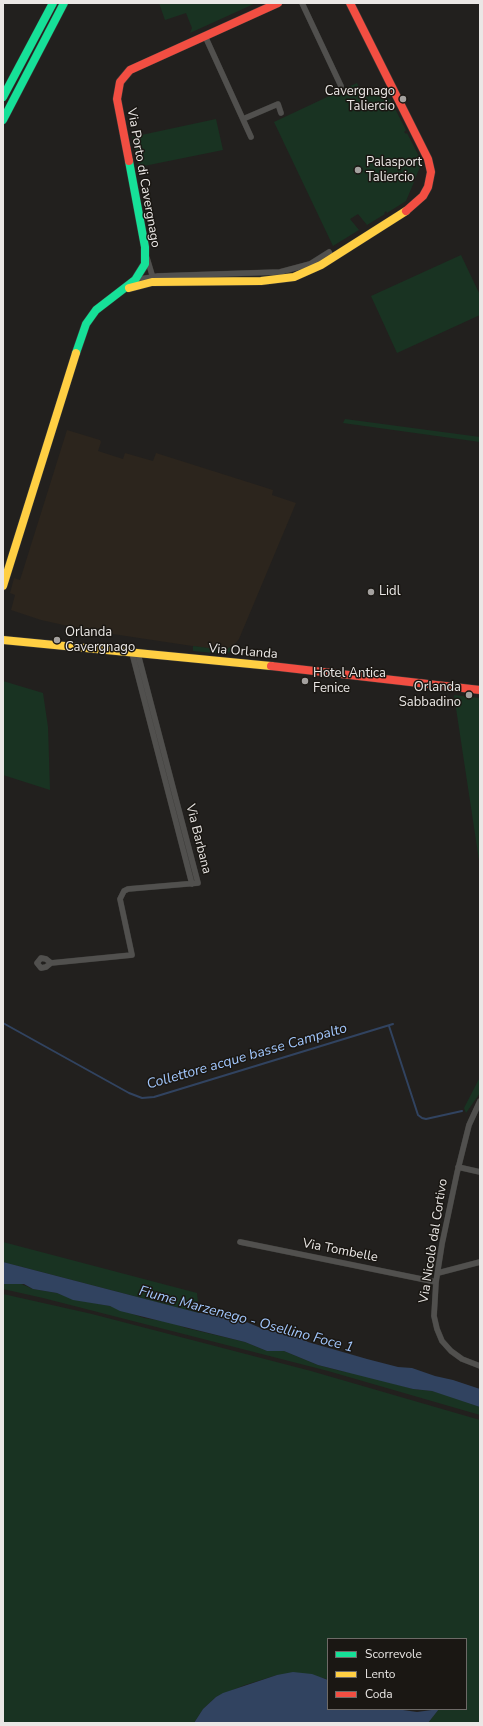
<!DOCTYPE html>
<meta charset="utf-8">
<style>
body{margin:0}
#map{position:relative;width:483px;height:1726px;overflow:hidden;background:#22201e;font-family:"Nunito Sans",sans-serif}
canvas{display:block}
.frame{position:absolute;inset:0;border:4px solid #eae7e5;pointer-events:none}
.legend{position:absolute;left:327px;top:1638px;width:140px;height:72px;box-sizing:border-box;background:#1a1713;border:1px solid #6d6a67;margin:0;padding:5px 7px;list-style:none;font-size:12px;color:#eae7e5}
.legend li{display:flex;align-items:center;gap:8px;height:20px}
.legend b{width:20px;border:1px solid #6d6a67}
</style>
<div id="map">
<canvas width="483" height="1726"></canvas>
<div class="frame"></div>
<ul class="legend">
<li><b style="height:5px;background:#16e098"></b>Scorrevole</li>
<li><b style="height:5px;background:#ffcf43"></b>Lento</li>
<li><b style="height:5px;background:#f24e42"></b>Coda</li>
</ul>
</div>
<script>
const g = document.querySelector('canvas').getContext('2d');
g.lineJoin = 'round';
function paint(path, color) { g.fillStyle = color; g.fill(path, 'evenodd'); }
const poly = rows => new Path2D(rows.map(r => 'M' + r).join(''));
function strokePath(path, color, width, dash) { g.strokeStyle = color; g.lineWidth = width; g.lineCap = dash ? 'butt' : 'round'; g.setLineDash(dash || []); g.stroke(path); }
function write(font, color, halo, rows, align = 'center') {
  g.font = font + ' "Nunito Sans",sans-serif'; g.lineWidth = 3; g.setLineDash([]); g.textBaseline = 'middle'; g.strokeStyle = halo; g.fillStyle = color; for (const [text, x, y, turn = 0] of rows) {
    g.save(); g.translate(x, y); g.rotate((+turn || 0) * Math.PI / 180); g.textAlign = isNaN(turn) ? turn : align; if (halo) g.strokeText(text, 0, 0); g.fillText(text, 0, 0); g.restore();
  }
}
const built = poly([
 [67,430,100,440,101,442,98,451,123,459,125,453,153,461,156,453,273,490,272,495,296,503,239,639,233,646,225,650,219,650,86,630,41,620,11,610,15,595,10,593,14,578,20,580]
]);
const green = poly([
 [159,3,256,3,190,33,192,28,186,13,165,20],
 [357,83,359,87,390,99,406,130,404,132,406,134,407,133,422,162,415,179,414,178,413,181,414,182,406,201,387,213,386,211,384,213,385,214,367,225,358,214,350,219,359,230,333,246,274,122],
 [216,119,223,150,139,167,132,137],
 [461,255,480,295,480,315,397,353,371,296],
 [345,419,480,437,480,442,343,423],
 [236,644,230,652,224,654,193,651,193,646,225,650],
 [3,681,43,693,48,727,50,790,3,775],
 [454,695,480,698,480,867],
 [480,1077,480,1093,466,1113,464,1108],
 [3,1242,197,1293,199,1313,3,1262],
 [8,1283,19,1283,33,1289,57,1293,73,1299,110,1306,144,1318,169,1322,186,1328,245,1342,267,1351,284,1351,318,1365,341,1371,360,1374,413,1389,432,1391,446,1395,480,1407,480,1415,328,1371,43,1298,3,1289,3,1284],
 [3,1294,92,1314,311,1371,480,1420,480,1723,428,1723,439,1709,466,1709,466,1639,328,1639,328,1680,324,1678,277,1675,245,1685,216,1697,203,1709,194,1723,3,1723]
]);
const water = poly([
 [3,1262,199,1313,209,1313,237,1318,263,1329,297,1336,308,1342,367,1359,398,1367,412,1368,435,1376,453,1380,480,1389,480,1407,432,1391,413,1389,318,1365,284,1351,267,1351,245,1342,120,1311,110,1306,73,1300,57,1293,33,1289,24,1284,3,1284],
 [293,1672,312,1674,328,1680,328,1709,396,1709,417,1712,439,1709,428,1723,194,1723,203,1709,216,1697,223,1693,277,1675]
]);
const stream = poly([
 [3,1023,129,1093,142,1098,154,1097,393,1024],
 [389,1026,418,1115,422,1118,426,1119,462,1111]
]);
const street = poly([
 [302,3,341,86],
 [205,36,251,137],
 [243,119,278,104,281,113],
 [147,258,153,278],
 [135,280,158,276,280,272,310,264,329,252,332,258],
 [132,653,192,884],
 [51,963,46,967,41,968,37,963,41,958,46,959,51,963,132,955,120,899,124,891,128,889,198,883,138,654],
 [480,1101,469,1125,457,1173,442,1244,436,1282,434,1316,437,1329,442,1341,451,1351,462,1359,480,1366],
 [458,1167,480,1172],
 [240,1242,436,1282],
 [438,1273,480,1262]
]);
const fast = poly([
 [3,97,53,3],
 [3,120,64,3],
 [76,353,86,324,96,310,135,280,145,264,145,247,129,161]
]);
const slow = poly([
 [129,288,152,282,261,281,294,277,321,265,406,211],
 [3,586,76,353],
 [3,640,271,666]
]);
const jam = poly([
 [350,3,428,159,431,172,428,187,423,196,406,211],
 [129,161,117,99,120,82,130,70,278,3],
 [271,666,480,690]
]);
const markers = [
 [403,99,4,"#a4a19f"],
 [358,170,4,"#a4a19f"],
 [371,592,4,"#a4a19f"],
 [57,640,4,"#a4a19f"],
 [305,681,4,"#a4a19f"],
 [469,695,4,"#a4a19f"]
];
const poiNames = [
 ["Cavergnago",395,92,"right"],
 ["Taliercio",395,107,"right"],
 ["Palasport",366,163],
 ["Taliercio",366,178],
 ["Lidl",379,592],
 ["Orlanda",65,633],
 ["Cavergnago",65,648],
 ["Hotel Antica",313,674],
 ["Fenice",313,689],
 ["Orlanda",461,688,"right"],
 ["Sabbadino",461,703,"right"]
];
const streetNames = [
 ["Via Porto di Cavergnago",143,178,80],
 ["Via Orlanda",243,652,5],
 ["Via Barbana",198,839,76],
 ["Via Nicolò dal Cortivo",434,1241,-81],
 ["Via Tombelle",340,1251,11]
];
const waterNames = [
 ["Collettore acque basse Campalto",247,1057,-16],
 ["Fiume Marzenego - Osellino Foce 1",246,1320,15]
];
paint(built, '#2c251d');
paint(green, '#193322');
paint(water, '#314360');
strokePath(stream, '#314360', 2);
strokePath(street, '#3b3a38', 6);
strokePath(fast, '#3b3a38', 9);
strokePath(slow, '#3b3a38', 9);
strokePath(jam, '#3b3a38', 9);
strokePath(street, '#51504e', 5.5);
strokePath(fast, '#16e098', 8);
strokePath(slow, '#ffcf43', 8);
strokePath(jam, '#f24e42', 8);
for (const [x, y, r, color] of markers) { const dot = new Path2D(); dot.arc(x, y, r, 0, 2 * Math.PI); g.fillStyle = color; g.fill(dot); strokePath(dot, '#1a1713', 1.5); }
write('13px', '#eae7e5', '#1a1713', poiNames, 'left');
write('13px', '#eae7e5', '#1a1713', streetNames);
write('italic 14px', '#a2c7fd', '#1a1713', waterNames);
</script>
